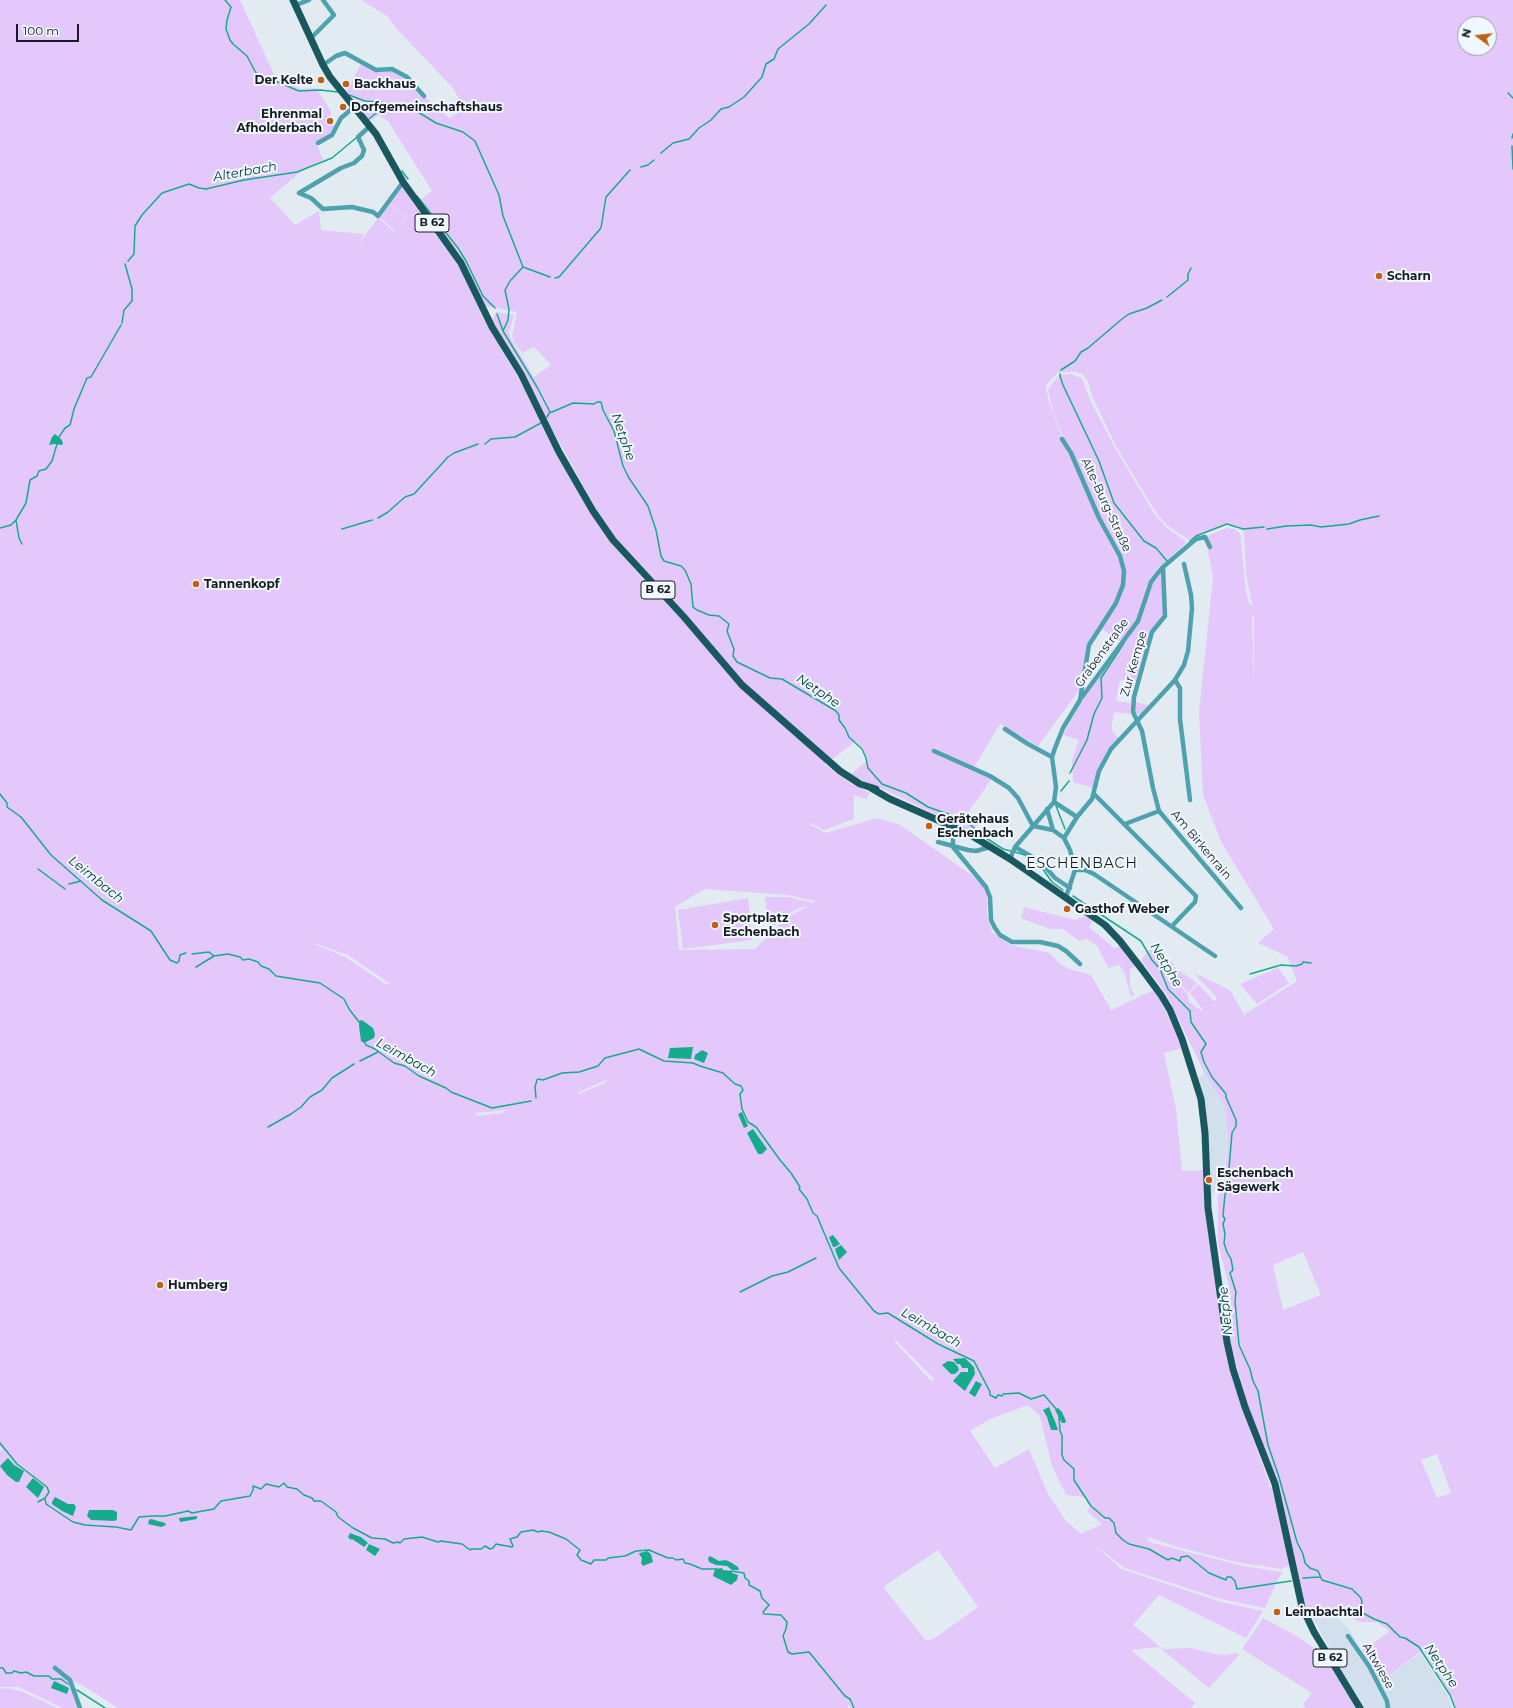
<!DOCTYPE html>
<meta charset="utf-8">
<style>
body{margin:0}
#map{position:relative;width:1513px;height:1708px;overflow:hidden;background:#e3ebf2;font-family:Montserrat,sans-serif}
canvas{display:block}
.north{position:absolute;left:1457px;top:16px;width:40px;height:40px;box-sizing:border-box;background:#f0f8ff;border:1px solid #9aa0a5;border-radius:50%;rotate:285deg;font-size:11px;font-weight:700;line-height:16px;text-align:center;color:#191c1e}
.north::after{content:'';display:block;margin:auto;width:14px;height:18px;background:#be6111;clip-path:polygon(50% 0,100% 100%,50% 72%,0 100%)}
.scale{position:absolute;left:16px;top:24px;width:63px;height:18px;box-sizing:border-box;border:2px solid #191c1e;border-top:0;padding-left:5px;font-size:12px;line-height:14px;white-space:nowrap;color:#191c1e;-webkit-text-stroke:3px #f0f8ff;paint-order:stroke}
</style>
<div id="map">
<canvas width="1513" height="1708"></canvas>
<div class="north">N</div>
<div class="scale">100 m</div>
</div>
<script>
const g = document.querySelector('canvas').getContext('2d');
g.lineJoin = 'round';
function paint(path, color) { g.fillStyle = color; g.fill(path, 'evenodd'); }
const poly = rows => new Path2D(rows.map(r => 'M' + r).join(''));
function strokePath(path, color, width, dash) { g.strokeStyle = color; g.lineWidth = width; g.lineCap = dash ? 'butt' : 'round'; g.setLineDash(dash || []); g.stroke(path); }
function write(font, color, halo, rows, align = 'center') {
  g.font = font + ' Montserrat,sans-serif'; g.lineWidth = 4; g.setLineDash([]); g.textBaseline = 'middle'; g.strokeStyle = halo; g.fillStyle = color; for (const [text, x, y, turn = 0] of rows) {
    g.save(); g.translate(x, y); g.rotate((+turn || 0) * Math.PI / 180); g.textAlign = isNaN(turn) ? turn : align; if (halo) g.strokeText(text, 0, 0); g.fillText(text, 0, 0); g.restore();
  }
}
const built = poly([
 [1205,1074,1225,1106,1228,1137,1223,1179,1216,1186,1211,1201,1197,1078],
 [1331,1609,1349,1630,1381,1681,1421,1653,1447,1694,1452,1708,1362,1708,1314,1620]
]);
const green = poly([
 [0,0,240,0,276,79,301,89,316,88,332,113,329,117,334,126,330,133,317,145,323,160,299,173,270,198,295,225,319,211,321,230,364,234,359,244,378,218,394,232,407,218,389,202,402,185,463,272,482,316,618,550,641,577,668,603,608,530,492,321,496,312,514,315,509,333,511,339,534,377,551,365,534,347,522,353,514,342,512,336,517,312,485,306,463,259,419,201,432,191,388,121,379,115,369,121,346,92,361,64,376,72,391,71,405,79,449,118,465,108,452,87,398,30,387,16,361,0,1513,0,1513,1708,1456,1708,1451,1695,1423,1650,1381,1681,1362,1651,1390,1631,1377,1622,1361,1622,1332,1609,1314,1620,1307,1609,1287,1524,1249,1412,1232,1347,1227,1314,1231,1295,1218,1243,1218,1194,1224,1192,1228,1137,1225,1106,1205,1074,1167,995,1141,960,1152,947,1174,964,1167,973,1188,994,1189,1002,1202,1011,1203,1010,1190,993,1198,984,1214,1001,1217,998,1194,973,1230,990,1245,1016,1245,1014,1297,981,1287,956,1258,943,1274,929,1229,855,1220,839,1203,795,1199,712,1213,577,1205,537,1226,528,1235,529,1240,533,1246,592,1250,605,1252,605,1246,574,1244,531,1238,526,1225,524,1189,540,1168,526,1157,514,1117,448,1093,398,1087,379,1082,374,1076,372,1058,372,1046,385,1048,399,1068,454,1072,453,1062,435,1053,411,1048,390,1059,375,1071,374,1082,378,1090,400,1115,448,1155,515,1166,527,1184,540,1186,543,1161,565,1152,576,1147,585,1136,622,1122,642,1098,627,1088,644,1080,689,1038,746,1000,724,973,769,992,778,967,814,980,821,972,832,885,790,850,775,868,760,863,749,856,741,835,757,824,764,850,783,870,793,866,799,854,795,854,819,824,830,810,823,809,824,826,833,877,818,900,825,970,874,984,886,987,893,987,915,992,932,1010,945,1050,953,1059,963,1069,969,1091,975,1111,1010,1154,990,1181,1040,1183,1048,1164,1053,1176,1109,1182,1171,1204,1170,1227,1355,1252,1437,1279,1509,1290,1565,1282,1569,1236,1562,1174,1546,1149,1537,1147,1540,1153,1543,1243,1566,1283,1572,1278,1579,1265,1608,1221,1599,1125,1568,1096,1546,1121,1569,1221,1602,1263,1611,1246,1638,1159,1595,1133,1625,1163,1649,1191,1648,1215,1654,1224,1655,1237,1653,1239,1655,1209,1688,1159,1647,1131,1650,1195,1703,1191,1708,851,1708,848,1704,848,1708,118,1708,84,1686,71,1680,69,1680,77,1708,63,1708,19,1687,0,1687,0,1452,2,1449,0,1447],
 [1465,24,1489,24,1489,48,1465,48],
 [1252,615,1254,615,1254,681],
 [704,889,788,895,815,901,813,903,789,897,765,897,769,930,784,916,799,908,810,905,786,918,755,949,679,950,675,907],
 [305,940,348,955,389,983,387,985,345,957],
 [606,1080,607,1082,579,1094,579,1092],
 [507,1110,502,1113,476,1116,476,1113],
 [1303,1252,1321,1295,1283,1310,1273,1265],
 [896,1340,934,1379,934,1380,931,1381,894,1341],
 [960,1364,974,1367,965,1391,968,1368,962,1367],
 [1028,1405,1040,1416,1052,1466,1066,1495,1084,1497,1090,1507,1087,1511,1102,1524,1081,1534,1065,1520,1047,1492,1029,1449,995,1468,970,1431,990,1419],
 [1051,1410,1055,1421,1057,1430,1043,1411],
 [1437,1454,1451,1493,1437,1498,1421,1460],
 [91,1510,99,1511,113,1510,89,1517],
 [354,1534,361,1537,364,1547,352,1539],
 [938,1550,978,1607,935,1638,926,1641,883,1587],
 [723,1570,732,1573,731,1585,727,1583],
 [388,202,406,218,395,231,378,216],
 [1162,570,1164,615,1150,632,1136,681,1120,680,1116,701,1131,703,1130,714,1114,712,1111,729,1118,738,1110,748,1093,788,1073,782,1072,760,1079,740,1063,735,1082,701,1139,622,1152,582],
 [1135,702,1148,705,1141,714,1137,714,1134,711],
 [748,898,752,940,683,949,678,910],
 [1024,907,1075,920,1087,915,1092,921,1089,927,1114,948,1120,946,1136,966,1130,969,1130,986,1134,995,1131,997,1124,972,1119,965,1108,968,1098,947,1087,939,1079,941,1063,929,1050,929,1021,918],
 [1174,967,1197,983,1189,993,1169,973],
 [1278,968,1289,983,1257,1004,1240,984],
 [1263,1618,1300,1638,1326,1657,1356,1708,1306,1708,1303,1705,1312,1693,1242,1649],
 [6,1688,21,1691,57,1708,0,1708,0,1689]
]);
const water = poly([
 [55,434,61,439,63,443,62,445,54,444,49,445,52,437],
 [362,1020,373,1028,375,1034,374,1038,364,1043,361,1041,359,1026,359,1021],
 [693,1047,691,1059,668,1058,670,1048],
 [702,1050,708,1053,704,1063,694,1059,695,1055],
 [742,1112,748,1126,744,1128,738,1114],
 [753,1129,767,1149,762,1154,758,1154,747,1133],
 [833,1235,840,1244,835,1247,833,1247,829,1237],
 [841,1245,847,1252,839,1260,835,1249],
 [965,1358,974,1367,975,1374,965,1391,953,1381,961,1372,968,1372,968,1368,962,1368,960,1364,957,1364,953,1359],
 [948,1361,954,1362,958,1367,959,1370,955,1374,951,1374,942,1365],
 [976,1381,982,1384,975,1397,969,1393],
 [1049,1407,1055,1421,1058,1430,1051,1430,1047,1417,1043,1410],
 [1058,1408,1062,1412,1066,1421,1065,1423,1062,1423,1055,1410],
 [8,1458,14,1465,24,1471,19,1482,16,1482,7,1475,0,1466],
 [33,1478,44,1487,38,1498,26,1487],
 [55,1497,68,1504,74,1504,76,1507,73,1516,62,1511,52,1504,52,1502],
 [89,1510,113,1510,117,1512,117,1519,115,1521,91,1520,87,1516],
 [197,1516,197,1519,180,1522,179,1518],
 [151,1519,165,1523,166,1525,161,1527,148,1524,149,1520],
 [350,1533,361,1537,368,1543,364,1547,352,1539,351,1540,348,1537],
 [369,1544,380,1549,375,1556,366,1550],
 [647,1551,651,1554,653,1562,643,1566,641,1563,642,1558,639,1554,640,1553],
 [710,1556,719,1561,726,1560,732,1563,738,1567,739,1570,732,1570,727,1566,716,1565,709,1562,708,1558],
 [722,1568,723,1570,732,1571,732,1573,738,1575,737,1580,731,1585,713,1576,715,1569],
 [54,1681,69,1688,67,1694,51,1688]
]);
const stream = poly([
 [225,0,231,7,227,20,226,29,230,40,233,44,247,56,256,73,299,91,320,90,338,92],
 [1508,93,1513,98],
 [349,95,365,101,388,103,418,112,436,123,463,132,475,141,499,195,503,216,523,267,510,281,505,290,509,309,508,320,503,331,537,387,550,412,552,412,573,403,594,404,597,402,601,402,603,410,614,431,623,466,629,478,648,506,656,530,661,556,664,561,681,566,685,570,691,584,693,607,697,610,709,615,719,616,729,624,727,631,734,649,733,656,737,662,770,678,782,679,836,711,839,715,839,720,845,728,849,737,862,749,866,758,868,768,882,784,906,793,928,807,965,820,983,836,1003,849,1011,851],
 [369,119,388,103],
 [1512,138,1513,134],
 [1512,146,1513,169],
 [661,153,673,143,689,139,699,128,711,120,721,109,729,107,744,97,762,77,766,64,774,59,778,49,809,24,826,5],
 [641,167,648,165,654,160],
 [402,171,408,179],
 [417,196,458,248,466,261,483,296,495,308],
 [128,261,134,254,135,226,142,215,162,193,189,184,199,188,206,189,244,180,297,172,332,158,356,138],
 [523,267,550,277],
 [555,278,559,277,601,228,606,197,630,170],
 [1167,297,1188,280,1188,274,1191,268],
 [497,314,503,331],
 [122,323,124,310,132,301,132,289,125,264],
 [1061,370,1075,361,1081,352,1088,348,1122,319,1129,314,1147,308,1162,300],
 [1060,374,1060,376,1063,385,1099,461,1114,503,1144,541,1156,548,1167,561],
 [547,417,550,412],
 [59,437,65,428,70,425,74,409,87,378,91,377,121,325],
 [485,444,491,439,515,437,541,423],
 [378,518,388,512,405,497,414,494,448,457,454,453,478,444],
 [16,520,19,538,22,544],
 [0,528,11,525,16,520,26,503,30,480,37,476,39,471,46,469,52,461,57,444],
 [342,529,372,520],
 [1267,529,1286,526,1311,525,1321,527,1349,524,1360,520,1379,516],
 [1190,541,1196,536,1227,524,1243,529,1264,527],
 [1070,773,1087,740,1094,714,1102,698,1101,678,1124,643],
 [1061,791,1069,781],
 [0,794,7,803,7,807,21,817,51,855,102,900,151,931,170,960,177,963,179,961,180,955,186,953],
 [1056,806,1065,829],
 [1015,852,1025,855,1034,861,1042,868,1052,882,1063,890],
 [38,869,65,889],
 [69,884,81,881],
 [1073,896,1141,941,1152,960,1160,969,1168,989,1190,1011,1191,1022,1206,1044,1201,1052,1204,1062,1212,1077,1226,1094,1226,1097,1236,1120,1236,1126,1232,1133,1227,1192,1225,1194,1223,1216,1225,1219,1223,1224,1225,1234,1224,1243,1227,1252,1231,1259,1233,1270,1230,1273,1236,1292,1235,1301,1239,1345,1250,1369,1253,1381,1258,1391,1268,1445,1279,1477,1297,1542,1303,1554,1305,1563,1310,1568,1318,1571,1322,1580,1352,1589,1361,1598,1362,1602,1360,1610,1361,1612,1374,1619,1387,1624,1400,1637,1405,1638,1419,1647,1450,1695,1455,1708],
 [192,954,209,952,214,956,228,954,240,957,243,960,249,959,258,962,261,966,269,969,276,976,320,983,344,999,349,1009,359,1022],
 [196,967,214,956],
 [1250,974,1281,965,1296,966,1302,964,1303,962,1311,963],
 [364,1041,366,1045,375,1049,394,1063,405,1066,419,1076,446,1088,451,1092,492,1108,531,1101],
 [360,1061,378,1052],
 [536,1098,535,1087,537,1080,538,1079,543,1080,562,1073,579,1072,598,1066,605,1058,639,1049,664,1061,693,1063,700,1066,723,1073,735,1084,741,1086,743,1090,740,1094,742,1109,748,1122,756,1127,780,1160,791,1173,800,1187,799,1189,807,1199,813,1213,817,1216,839,1268,874,1311,879,1314,888,1313,938,1344,974,1361,990,1392,990,1395,996,1398,998,1395,1002,1396,1003,1394,1019,1393,1031,1399,1044,1395,1058,1411],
 [268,1127,291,1114,301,1107,310,1097,322,1090,332,1078,354,1064],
 [740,1292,772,1276,788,1272,816,1258],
 [1059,1416,1060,1431,1062,1435,1062,1455,1064,1460,1074,1469,1074,1480,1091,1506,1105,1518,1109,1518,1114,1523,1116,1533,1123,1540,1129,1544,1149,1549,1168,1560,1172,1558,1180,1561,1181,1557,1188,1556,1209,1573,1226,1580,1227,1577,1231,1577,1235,1581,1237,1589,1291,1581],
 [0,1443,17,1464,47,1487,49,1492,45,1498,46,1504,73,1522,85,1525,116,1527,131,1530,139,1517,152,1516,165,1516,188,1511,192,1513,214,1509,221,1501,250,1496,253,1490,253,1486,261,1489,266,1484,279,1487,284,1483,287,1487,297,1489,304,1495,312,1498,314,1501,321,1501,336,1512,338,1517,353,1528,372,1538,385,1539,393,1543,398,1542,400,1543,404,1539,422,1537,438,1542,441,1541,462,1544,470,1550,471,1549,481,1549,485,1546,490,1549,493,1548,496,1544,512,1547,513,1546,510,1539,517,1537,521,1532,533,1530,538,1532,541,1531,549,1532,566,1539,580,1550,577,1555,581,1560,591,1564,594,1560,606,1560,608,1558,625,1556,636,1551,649,1550,668,1558,673,1558,676,1560,683,1559,685,1563,690,1564,702,1569,717,1569],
 [38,1502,45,1498],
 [731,1571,744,1573,745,1578,749,1581,749,1585,760,1591,762,1598,769,1605,763,1612,764,1614,781,1615,787,1622,786,1629,783,1636,788,1652,792,1654,809,1652,845,1696,850,1699,854,1708],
 [1303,1578,1320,1577],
 [0,1668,3,1668,6,1673,12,1673,14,1671,21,1673,26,1672,34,1676,49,1676,52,1679],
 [52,1679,61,1679,68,1684],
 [77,1690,105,1708]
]);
const minor = poly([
 [296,5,309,0],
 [311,38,334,15,323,0],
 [323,65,336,56,345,53,376,70,392,69,407,77,424,96],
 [318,143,332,135,341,118,354,107],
 [299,193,311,198,323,209,352,207,373,212,378,216,403,182],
 [299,193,341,168,354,163,362,156,364,150,358,137,369,127],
 [1163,567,1165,616,1152,632,1134,697,1133,712,1142,731,1153,788,1159,811,1241,908],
 [1175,680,1180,688,1180,719,1190,800],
 [1082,697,1138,621,1151,582,1157,574,1163,567,1196,539,1205,537,1210,547],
 [1005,729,1028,744,1052,757],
 [934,751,990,776,1009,788,1018,798,1033,826],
 [1094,794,1196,896,1195,902,1172,926],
 [1054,802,1077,817],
 [1047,809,1053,830],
 [1125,824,1159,811],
 [1033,826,1053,830,1064,838,1070,850,1075,870,1066,897],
 [957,828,953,837,953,847,986,887,990,897,991,920,995,928,1000,935,1012,942,1040,942,1058,946,1066,951,1080,964],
 [1064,838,1077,817,1092,799,1099,771,1111,749,1175,680,1184,665,1188,651,1192,608,1191,595,1184,564],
 [938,842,968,850,976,851,990,847],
 [1015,847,1041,862,1055,878,1070,888],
 [1010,859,1015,847,1054,802,1056,787,1052,757,1055,748,1063,728,1080,700,1089,645,1116,603,1123,585,1124,571,1120,556,1099,518,1071,453,1062,439],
 [1075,870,1085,870,1094,874,1215,956],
 [1348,1636,1369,1666,1387,1701,1388,1708],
 [55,1668,70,1680,80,1708]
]);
const primary = poly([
 [293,0,323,65,330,77,376,134,403,182,461,263,492,327,521,374,559,452,593,511,613,540,684,617,742,685,840,771,860,784,876,789],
 [871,788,890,799,969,834,1010,859,1105,925,1120,941,1141,968,1161,995,1170,1010,1182,1039,1201,1099,1205,1133,1208,1208,1227,1342,1233,1369,1245,1407,1275,1484,1302,1607,1314,1632,1360,1708]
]);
const markers = [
 [321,80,4,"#be6111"],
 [346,84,4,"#be6111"],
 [343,107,4,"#be6111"],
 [330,121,4,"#be6111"],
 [1379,276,4,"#be6111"],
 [196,584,4,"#be6111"],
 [929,826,4,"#be6111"],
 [1067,909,4,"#be6111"],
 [715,925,4,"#be6111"],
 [1209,1180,4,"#be6111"],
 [160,1285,4,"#be6111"],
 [1277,1612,4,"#be6111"]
];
const shields = [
 [432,223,34],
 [658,590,34],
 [1330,1658,34]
];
const shieldNames = [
 ["B 62",432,223],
 ["B 62",658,590],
 ["B 62",1330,1658]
];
const poiNames = [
 ["Der Kelte",313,80,"right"],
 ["Backhaus",354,84],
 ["Dorfgemeinschaftshaus",351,107],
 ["Ehrenmal",322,114,"right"],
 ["Afholderbach",322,128,"right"],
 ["Scharn",1387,276],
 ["Tannenkopf",204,584],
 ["Gerätehaus",937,819],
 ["Eschenbach",937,833],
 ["Gasthof Weber",1075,909],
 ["Sportplatz",723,918],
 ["Eschenbach",723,932],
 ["Eschenbach",1217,1173],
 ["Sägewerk",1217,1187],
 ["Humberg",168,1285],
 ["Leimbachtal",1285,1612]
];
const streetNames = [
 ["Alte-Burg-Straße",1106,505,65],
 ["Grabenstraße",1102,653,-54],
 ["Zur Kempe",1134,664,-74],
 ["Am Birkenrain",1201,845,50],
 ["Altwiese",1378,1666,60]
];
const waterNames = [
 ["Alterbach",245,172,-10],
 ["Netphe",623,437,71],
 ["Netphe",818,691,34],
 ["Leimbach",96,880,39],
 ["Netphe",1166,965,59],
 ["Leimbach",406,1058,29],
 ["Netphe",1226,1311,-96],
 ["Leimbach",931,1328,30],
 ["Netphe",1441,1666,56]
];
const quarterNames = [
 ["ESCHENBACH",1082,864]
];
paint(built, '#d1e0ec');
paint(green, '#e4c7fb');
paint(water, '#16ac8b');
strokePath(stream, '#16ac8b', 1.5);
strokePath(minor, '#4da2ad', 4.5);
strokePath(primary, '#19585f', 7);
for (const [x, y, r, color] of markers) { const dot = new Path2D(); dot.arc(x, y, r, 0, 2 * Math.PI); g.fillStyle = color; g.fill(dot); strokePath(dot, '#f0f8ff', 1.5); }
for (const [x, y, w] of shields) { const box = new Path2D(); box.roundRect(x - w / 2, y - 9, w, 18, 3); g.fillStyle = '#f0f8ff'; g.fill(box); strokePath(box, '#191c1e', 1); }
write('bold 11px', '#191c1e', null, shieldNames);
write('bold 12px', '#191c1e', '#f0f8ff', poiNames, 'left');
write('12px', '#191c1e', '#f0f8ff', streetNames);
write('italic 13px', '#003b2d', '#f0f8ff', waterNames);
g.letterSpacing = '1px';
write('14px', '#191c1e', '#f0f8ff', quarterNames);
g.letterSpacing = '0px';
</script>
